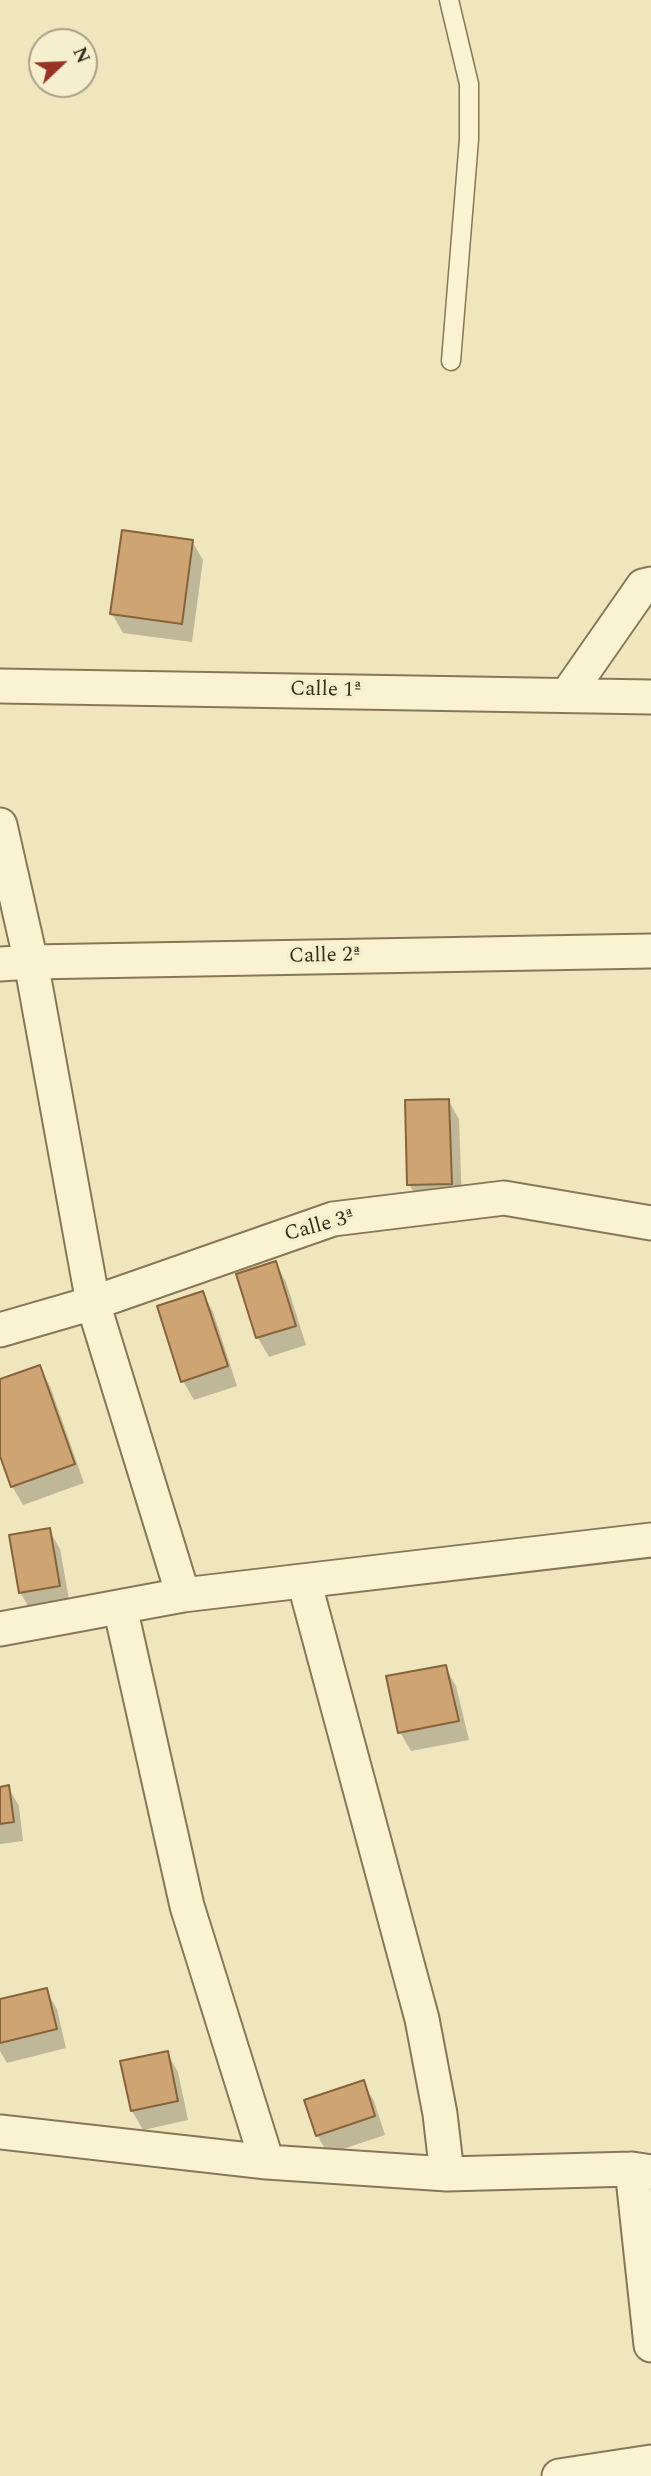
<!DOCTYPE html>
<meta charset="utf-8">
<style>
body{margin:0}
#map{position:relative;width:651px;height:2476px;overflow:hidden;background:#efe6be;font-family:Spectral,serif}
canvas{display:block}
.north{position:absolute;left:28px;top:28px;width:70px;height:70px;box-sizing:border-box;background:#f6efce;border:2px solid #a9a187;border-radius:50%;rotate:67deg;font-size:19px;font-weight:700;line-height:28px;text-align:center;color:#362c1c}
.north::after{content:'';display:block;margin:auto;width:24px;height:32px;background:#983325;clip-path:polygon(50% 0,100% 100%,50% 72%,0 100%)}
</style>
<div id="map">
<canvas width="651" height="2476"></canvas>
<div class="north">N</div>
</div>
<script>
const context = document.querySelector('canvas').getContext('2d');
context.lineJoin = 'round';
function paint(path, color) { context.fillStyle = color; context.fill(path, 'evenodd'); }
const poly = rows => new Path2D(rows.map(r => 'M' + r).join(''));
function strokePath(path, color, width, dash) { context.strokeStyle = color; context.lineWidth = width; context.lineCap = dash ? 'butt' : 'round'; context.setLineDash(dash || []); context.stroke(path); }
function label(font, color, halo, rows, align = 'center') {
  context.font = font + ' Spectral,serif'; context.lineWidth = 7; context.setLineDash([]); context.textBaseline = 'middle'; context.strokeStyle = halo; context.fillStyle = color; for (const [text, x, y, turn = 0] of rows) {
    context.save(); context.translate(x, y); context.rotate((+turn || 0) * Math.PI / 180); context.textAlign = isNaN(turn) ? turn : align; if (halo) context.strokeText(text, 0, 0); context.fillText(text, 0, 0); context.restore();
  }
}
const shadow = poly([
 [192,541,203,560,192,642,123,633,112,614],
 [448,1100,459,1119,462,1203,420,1203,409,1184],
 [275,1263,286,1282,306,1345,269,1357,258,1338,238,1275],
 [202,1293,213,1312,237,1386,194,1400,183,1381],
 [39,1367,50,1386,84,1483,23,1505,12,1486,0,1451,0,1381],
 [49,1530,60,1549,70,1605,31,1611,20,1592],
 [445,1667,456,1686,469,1740,411,1751,400,1732],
 [8,1787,19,1806,23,1841,0,1844,0,1788],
 [46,1990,57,2009,66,2048,7,2063,0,2051,0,2001],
 [167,2053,178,2072,188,2120,143,2130,132,2111],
 [363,2082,374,2101,385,2135,328,2154,317,2135]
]);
const building = poly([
 [122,530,193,540,182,624,110,614,122,530],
 [449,1099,452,1184,407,1185,405,1100,449,1099],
 [276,1261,296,1326,256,1338,236,1274,276,1261],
 [203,1291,228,1366,181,1382,157,1306,203,1291],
 [40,1365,75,1464,11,1487,0,1456,0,1379,40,1365],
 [50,1528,60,1586,19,1593,9,1535,50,1528],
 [446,1665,459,1721,398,1733,386,1676,446,1665],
 [9,1785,14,1822,0,1824,0,1787,9,1785],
 [47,1988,57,2029,0,2043,0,1999,47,1988],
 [168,2051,178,2101,131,2111,120,2061,168,2051],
 [364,2080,375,2116,316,2136,304,2100,364,2080]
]);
const lane = poly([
 [449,0,469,84,469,139,451,361]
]);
const street = poly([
 [0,686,651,697],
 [567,695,643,586,651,584],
 [0,825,31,962,93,1303,183,1595],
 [0,964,31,962,651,951],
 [0,1330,93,1303,333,1219,504,1198,651,1223],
 [120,1607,187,1906,267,2162],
 [0,1629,183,1595,651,1540],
 [0,2132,267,2162,447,2174,440,2114,422,2019,304,1581],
 [632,2169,651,2345],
 [447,2174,632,2169,651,2172],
 [559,2476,651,2462]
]);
const streetNames = [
 ["Calle 1ª",326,691,1],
 ["Calle 2ª",325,957,-1],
 ["Calle 3ª",320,1227,-15]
];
paint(shadow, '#0003');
paint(building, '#cea473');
strokePath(building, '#87633c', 2);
strokePath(lane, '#877756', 21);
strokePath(street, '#877756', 37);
strokePath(lane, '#f9f3d1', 18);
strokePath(street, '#f9f3d1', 33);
label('21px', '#362c1c', '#f6efce', streetNames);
</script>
